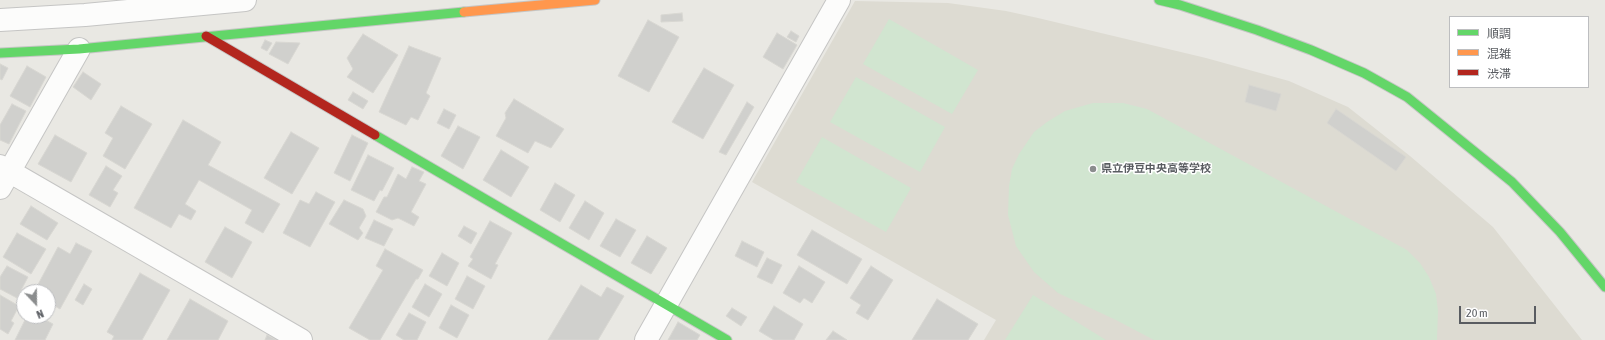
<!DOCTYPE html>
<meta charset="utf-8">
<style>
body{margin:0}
#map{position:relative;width:1605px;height:340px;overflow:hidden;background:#e9e8e3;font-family:"Asap Condensed","Noto Sans JP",sans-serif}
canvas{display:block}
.legend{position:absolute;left:1449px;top:16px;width:140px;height:72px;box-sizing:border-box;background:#fff;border:1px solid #bdbec0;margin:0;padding:5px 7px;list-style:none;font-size:12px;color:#595c61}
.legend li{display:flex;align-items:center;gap:8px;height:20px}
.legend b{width:20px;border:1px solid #bdbec0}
.north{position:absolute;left:16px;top:284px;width:40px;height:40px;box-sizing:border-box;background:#fff;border:1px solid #bdbec0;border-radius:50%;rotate:158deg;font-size:11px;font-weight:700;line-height:16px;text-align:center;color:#595c61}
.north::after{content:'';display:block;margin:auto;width:14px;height:18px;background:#8b8d8e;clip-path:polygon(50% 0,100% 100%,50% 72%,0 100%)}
.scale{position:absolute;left:1459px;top:306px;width:77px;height:18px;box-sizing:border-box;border:2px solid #595c61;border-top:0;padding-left:5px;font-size:12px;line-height:14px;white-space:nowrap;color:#595c61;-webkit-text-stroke:3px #fff;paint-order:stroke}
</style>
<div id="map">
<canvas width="1605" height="340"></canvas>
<ul class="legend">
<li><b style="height:5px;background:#63d668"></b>順調</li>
<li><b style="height:5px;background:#ff974d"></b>混雑</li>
<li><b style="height:5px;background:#b3261e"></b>渋滞</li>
</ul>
<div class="north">N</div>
<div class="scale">20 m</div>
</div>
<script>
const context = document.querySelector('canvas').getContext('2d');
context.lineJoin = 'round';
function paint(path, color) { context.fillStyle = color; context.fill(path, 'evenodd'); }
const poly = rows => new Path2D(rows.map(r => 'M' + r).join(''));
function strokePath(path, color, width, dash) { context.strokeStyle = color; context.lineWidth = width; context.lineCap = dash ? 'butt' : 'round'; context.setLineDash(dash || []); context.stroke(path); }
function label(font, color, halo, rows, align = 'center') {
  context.font = font + ' "Asap Condensed","Noto Sans JP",sans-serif'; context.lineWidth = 3; context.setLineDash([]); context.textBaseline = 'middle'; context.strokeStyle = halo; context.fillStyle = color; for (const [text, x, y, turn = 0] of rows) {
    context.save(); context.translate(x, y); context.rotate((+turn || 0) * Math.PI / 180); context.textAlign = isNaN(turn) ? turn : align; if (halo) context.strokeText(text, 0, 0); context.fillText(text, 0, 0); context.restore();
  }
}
const education = poly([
 [855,1,948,3,1006,11,1038,18,1206,58,1289,81,1348,107,1410,156,1493,227,1582,340,984,340,996,320,752,182]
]);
const green = poly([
 [889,19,978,70,952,114,863,64],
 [856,77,945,127,920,172,830,122],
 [1093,103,1123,103,1147,109,1407,250,1420,263,1429,277,1436,294,1438,311,1437,340,1154,340,1116,320,1058,293,1034,272,1016,246,1008,215,1009,186,1012,169,1019,154,1034,132,1047,122,1065,111],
 [822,137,911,188,886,232,796,182],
 [1033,295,1106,340,1005,340]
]);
const building = poly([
 [682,13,683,21,661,22,661,15,682,13],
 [648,20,679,37,649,92,618,76,648,20],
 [791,31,799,36,796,42,787,37,791,31],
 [777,33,797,45,783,69,763,57,777,33],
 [363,34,398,55,373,93,347,77,353,69,347,58,363,34],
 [265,40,272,43,267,51,261,48,265,40],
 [276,42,300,43,288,64,269,54,276,42],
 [409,46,441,58,426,93,430,96,418,120,411,117,406,125,379,112,409,46],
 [0,64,8,68,2,80,0,79,0,64],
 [27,66,46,77,30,107,10,96,27,66],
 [704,68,734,85,703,139,672,122,704,68],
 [83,72,101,84,91,100,73,87,83,72],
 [1249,85,1281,94,1276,111,1245,102,1249,85],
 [353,92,368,101,363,109,348,100,353,92],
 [514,99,564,129,551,148,535,141,528,153,496,136,506,118,505,113,514,99],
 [747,102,754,107,726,155,719,152,747,102],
 [12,104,26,111,9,144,0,140,0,125,12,104],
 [121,106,152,124,125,169,103,156,113,138,105,133,121,106],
 [444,109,456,115,449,129,437,123,444,109],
 [1336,109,1406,157,1396,171,1327,123,1336,109],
 [183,120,221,142,208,165,280,204,263,233,245,223,252,210,199,180,185,204,196,211,191,220,179,214,171,228,134,208,183,120],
 [458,126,480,137,463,169,441,156,458,126],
 [291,132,319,148,292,194,264,178,291,132],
 [55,135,87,153,71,182,38,164,55,135],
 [352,135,368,143,350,181,334,173,352,135],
 [501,150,529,167,511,197,483,180,501,150],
 [368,155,394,168,382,191,380,190,374,201,351,190,368,155],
 [106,166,122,176,113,190,118,193,110,207,89,195,106,166],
 [412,167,424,172,419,181,426,184,411,212,419,217,414,226,398,218,392,220,376,212,384,197,387,197,398,174,406,179,412,167],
 [555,183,575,195,560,222,540,210,555,183],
 [316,192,335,202,310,247,283,233,300,200,309,204,316,192],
 [344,200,363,209,366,216,359,228,363,233,358,240,329,224,344,200],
 [585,201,604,213,589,240,569,228,585,201],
 [31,206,58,223,47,240,20,224,31,206],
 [616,219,636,230,620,257,600,246,616,219],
 [374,220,393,229,384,246,365,238,374,220],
 [490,221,512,233,495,264,498,265,491,279,468,266,473,259,470,257,490,221],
 [464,226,477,233,471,244,458,236,464,226],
 [225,227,252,242,232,278,205,262,225,227],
 [812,230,862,259,847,284,797,255,812,230],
 [17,233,46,249,31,274,3,257,17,233],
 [647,236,667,248,651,274,631,263,647,236],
 [742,241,764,252,757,267,735,256,742,241],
 [76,243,92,251,60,309,53,305,52,306,48,304,48,292,34,292,58,247,70,254,76,243],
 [385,249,423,270,418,279,416,279,380,340,370,340,349,328,383,270,376,266,385,249],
 [442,253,459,263,447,286,429,276,442,253],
 [767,258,782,265,772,284,757,277,767,258],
 [7,266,28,277,17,298,0,289,0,277,7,266],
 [799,266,825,282,812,303,804,298,800,303,783,293,799,266],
 [871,266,893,280,868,320,856,313,861,305,850,298,871,266],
 [140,273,170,290,142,340,112,340,114,336,107,332,140,273],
 [467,276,485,286,473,309,455,299,467,276],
 [84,284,92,289,83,305,75,300,84,284],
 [425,284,442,294,429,317,412,307,425,284],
 [581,285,601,297,607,287,624,296,598,340,548,340,581,285],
 [0,295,19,306,11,321,14,323,8,334,0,329,0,295],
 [190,299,228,321,218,340,167,340,190,299],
 [937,299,978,324,968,340,912,340,937,299],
 [451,305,469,315,457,338,439,328,451,305],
 [774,306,803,324,794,340,774,340,759,331,774,306],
 [732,308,747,317,741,326,726,316,732,308],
 [409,313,426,322,417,340,404,340,396,335,409,313],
 [27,316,38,316,53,324,45,340,15,340,27,316],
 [678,322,700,335,697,340,668,340,678,322],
 [833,331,847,340,826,340,833,331],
 [267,335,277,340,265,340,267,335]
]);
const street = poly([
 [0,20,85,15,245,0],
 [0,166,301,340],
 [0,188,79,49],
 [646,340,839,0]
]);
const fast = poly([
 [1159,0,1180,5,1257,30,1311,50,1364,73,1407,97,1512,182,1560,232,1605,287],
 [0,53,79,49,464,12],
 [375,135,727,340]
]);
const slow = poly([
 [464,12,595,0]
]);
const jam = poly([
 [206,36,375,135]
]);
const markers = [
 [1093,169,4,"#8b8d8e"]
];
const poiNames = [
 ["県立伊豆中央高等学校",1101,169]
];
paint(education, '#dddbd2');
paint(green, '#d1e5d0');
paint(building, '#d0d0cd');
strokePath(building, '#d8d7d2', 1);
strokePath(street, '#c5c5c4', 24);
strokePath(fast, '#c6c6c5', 11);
strokePath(slow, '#c6c6c5', 11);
strokePath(jam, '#c6c6c5', 11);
strokePath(street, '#fcfcfb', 22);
strokePath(fast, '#63d668', 9);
strokePath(slow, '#ff974d', 9);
strokePath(jam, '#b3261e', 9);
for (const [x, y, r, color] of markers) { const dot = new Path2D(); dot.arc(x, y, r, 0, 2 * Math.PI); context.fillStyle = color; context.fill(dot); strokePath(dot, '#fff', 1.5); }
label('bold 11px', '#595c61', '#fff', poiNames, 'left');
</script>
